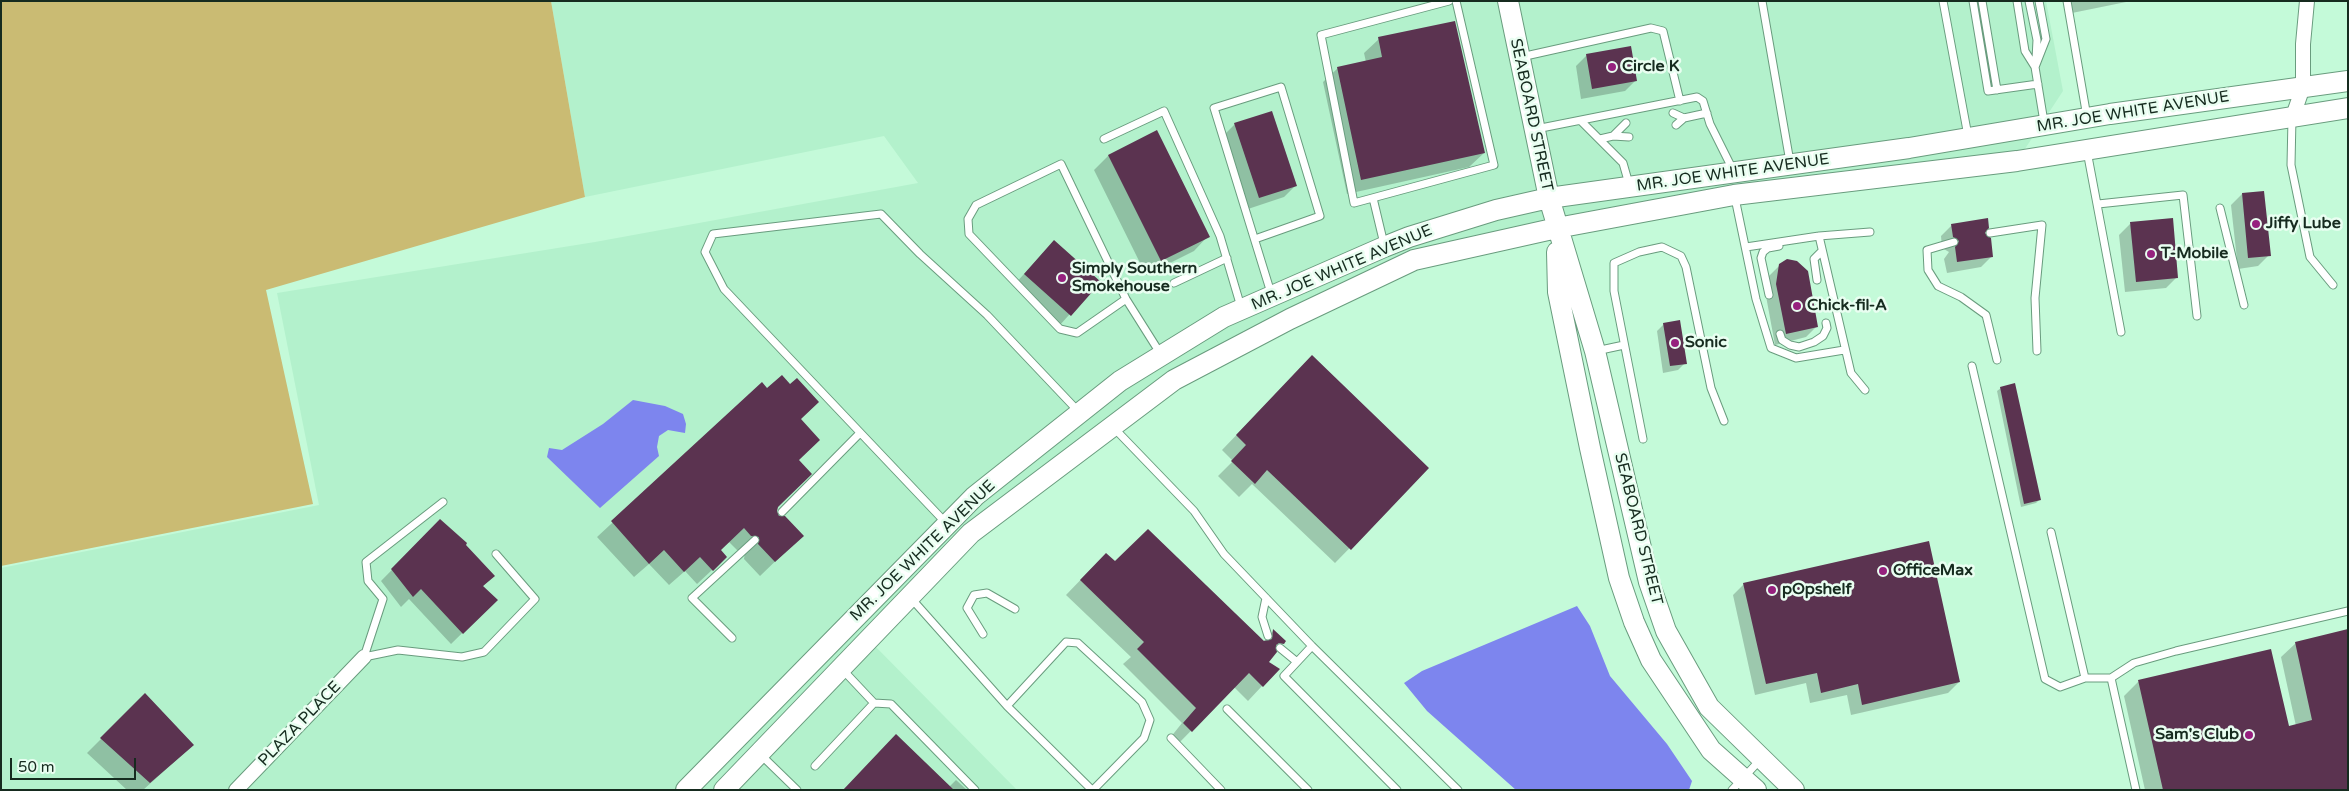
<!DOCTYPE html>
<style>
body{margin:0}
#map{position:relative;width:2349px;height:791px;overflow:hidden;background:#c4fad9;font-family:"Varela Round",sans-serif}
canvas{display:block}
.frame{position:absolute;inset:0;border:2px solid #162b1f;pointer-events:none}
.scale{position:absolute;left:10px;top:758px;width:126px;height:22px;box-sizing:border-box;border:2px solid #162b1f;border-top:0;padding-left:6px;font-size:15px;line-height:18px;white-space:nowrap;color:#162b1f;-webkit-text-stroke:4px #e9fef1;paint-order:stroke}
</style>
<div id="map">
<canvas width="2349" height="791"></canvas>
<div class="frame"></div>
<div class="scale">50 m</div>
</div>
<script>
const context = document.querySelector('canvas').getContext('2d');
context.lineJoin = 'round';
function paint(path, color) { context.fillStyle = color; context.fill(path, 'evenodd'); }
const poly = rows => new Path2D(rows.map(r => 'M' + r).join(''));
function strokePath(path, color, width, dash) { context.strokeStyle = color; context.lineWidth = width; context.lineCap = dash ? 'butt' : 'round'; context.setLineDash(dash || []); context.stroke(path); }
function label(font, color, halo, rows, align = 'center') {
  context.font = font + ' "Varela Round",sans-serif'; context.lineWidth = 5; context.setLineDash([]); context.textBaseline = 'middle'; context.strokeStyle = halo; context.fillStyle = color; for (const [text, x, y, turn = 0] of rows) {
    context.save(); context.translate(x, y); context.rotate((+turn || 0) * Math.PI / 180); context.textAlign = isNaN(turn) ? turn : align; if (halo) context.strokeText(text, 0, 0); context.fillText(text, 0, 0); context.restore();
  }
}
const built = poly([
 [551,1,2046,1,2063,91,2017,161,1868,180,1414,260,1174,380,971,533,869,640,1017,790,1,790,1,568,319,505,277,293,595,242,918,183,884,136,585,197]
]);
const green = poly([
 [1,1,551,1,585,197,266,290,313,504,1,566]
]);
const water = poly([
 [633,400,665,406,683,414,686,424,685,433,668,430,659,436,657,447,659,456,600,508,547,457,549,448,562,450,603,424],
 [1577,606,1590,626,1610,676,1667,744,1692,781,1689,790,1516,790,1427,711,1404,683,1422,671]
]);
const shadow = poly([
 [2064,1,2131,1,2067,14],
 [1379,39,1484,153,1469,167,1347,194,1323,82,1338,68,1366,62,1364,53],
 [1587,55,1636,80,1625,91,1581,99,1576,66],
 [1235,124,1295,186,1284,197,1248,209,1224,135],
 [1156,132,1208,236,1194,251,1146,275,1094,170,1108,156],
 [2263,192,2269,255,2258,266,2238,269,2231,205,2242,194],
 [2130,224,2177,277,2166,288,2125,292,2119,235],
 [1952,225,1983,234,1992,256,1981,267,1947,273,1944,259,1949,252,1942,248,1941,236],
 [1043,253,1099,282,1059,326,1014,285],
 [1780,265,1817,326,1806,337,1775,345,1766,296,1768,277],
 [1664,324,1685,363,1678,370,1663,373,1657,331],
 [1298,371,1428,468,1335,563,1252,484,1239,497,1218,476,1233,461,1222,450],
 [762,384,799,420,797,461,776,511,787,550,760,576,744,559,745,551,737,550,729,542,719,550,726,557,697,584,685,571,669,585,649,564,634,577,597,537],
 [2001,388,2039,500,2036,503,2021,507,1997,391],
 [440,521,493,576,482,587,496,600,451,644,409,599,401,607,381,581],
 [1115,562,1263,642,1273,631,1284,642,1267,662,1262,686,1248,701,1234,687,1177,745,1170,738,1182,723,1123,664,1131,657,1066,595,1091,569],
 [1744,584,1959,682,1948,693,1851,715,1847,695,1810,703,1806,683,1755,695,1733,595],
 [2296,643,2348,790,2145,790,2124,696,2138,682,2270,651,2288,727,2296,726,2281,657],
 [145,695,193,745,143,790,127,790,87,753],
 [956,780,967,790,844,790,949,787]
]);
const building = poly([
 [1455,21,1485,153,1361,180,1337,67,1382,57,1378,37],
 [1631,46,1637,81,1592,89,1586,54],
 [1272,111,1297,186,1259,198,1234,123],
 [1157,130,1210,237,1161,261,1108,155],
 [2264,191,2271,256,2248,258,2242,193],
 [1988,218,1989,228,1985,233,1991,238,1993,257,1957,262,1955,247,1959,241,1953,237,1951,224],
 [2173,218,2178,278,2136,282,2130,222],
 [1054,240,1101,282,1071,316,1024,274],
 [1787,259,1797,261,1808,271,1818,327,1786,334,1776,284,1779,264],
 [1680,320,1687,364,1670,366,1663,323],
 [1312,355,1429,468,1351,550,1267,470,1255,484,1231,461,1246,445,1236,435],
 [782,375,790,384,797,378,819,402,801,419,820,440,799,460,812,474,778,507,777,511,779,516,785,516,804,536,775,562,758,544,759,537,751,536,744,528,721,550,727,557,713,571,700,557,684,572,664,550,649,564,611,521,762,382,767,388],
 [2015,383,2041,500,2024,504,2000,387],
 [440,519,467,543,466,545,495,576,483,586,498,600,463,634,421,589,413,597,391,569],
 [1148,529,1264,641,1272,639,1273,629,1286,641,1284,644,1279,643,1276,645,1277,652,1269,662,1280,669,1263,687,1249,673,1192,732,1183,723,1196,708,1137,649,1144,642,1080,580,1106,553,1115,561],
 [1929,541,1960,682,1862,705,1858,684,1821,693,1817,673,1766,684,1743,583],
 [2348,629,2348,790,2163,790,2138,680,2271,649,2289,726,2312,720,2295,642],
 [145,693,194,745,150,783,100,738],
 [896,734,954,790,843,790]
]);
const lane = poly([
 [1449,1,1321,35,1354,203,1494,165,1456,1],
 [1762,1,1790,162],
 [1943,1,1968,136],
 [1973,1,1988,91,2038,84],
 [1982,1,1997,90],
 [2017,1,2025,51,2035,67],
 [2029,1,2037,40,2036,59],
 [2039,1,2046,39,2035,67,2044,122],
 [2067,1,2087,117],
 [1521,57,1651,28,1663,31,1680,101],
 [1673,113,1684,118,1707,113],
 [2292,118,2291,165,2310,257,2333,285],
 [1581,121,1623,163,1629,184],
 [1676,125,1684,118],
 [1536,129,1697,97,1703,101,1710,124,1733,170],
 [1613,136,1626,123],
 [1104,139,1164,111,1220,236,1241,307],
 [1600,139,1613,136,1629,137],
 [2087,151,2121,332],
 [1373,198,1384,244],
 [1735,198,1756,299,1771,348,1796,358,1844,350],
 [2098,204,2183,195,2197,316],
 [2220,208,2244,305],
 [1990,233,2042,225,2035,298,2037,351],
 [1819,236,1851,373,1865,390],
 [1255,239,1320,216,1281,87,1214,108,1271,293],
 [1954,242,1927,250,1928,270,1938,286,1961,297,1986,315,1997,360],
 [1746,247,1819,236,1870,232],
 [1817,280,1814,259,1822,251],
 [1174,283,1227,258],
 [1769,295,1761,258,1763,252,1768,248,1779,246],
 [1126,299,1077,333,1060,329,969,234,968,219,976,205,1061,164,1126,299,1160,353],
 [1780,334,1782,340,1790,345,1799,347,1814,342,1823,336,1827,328,1826,323],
 [1596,351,1624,345],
 [1972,366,2045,679,2060,687,2085,678,2111,678,2134,663,2176,651,2348,611],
 [1114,428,1194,511,1224,554,1312,646,1458,790],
 [1643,439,1614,291,1614,263,1639,252,1662,247,1681,256,1686,267,1711,388,1724,421],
 [782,512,860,433],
 [946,523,724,289,705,252,713,234,881,214,920,254,987,315,1078,411],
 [2051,532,2085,678],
 [910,597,1007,706,1092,790],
 [1266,598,1262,617,1268,636],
 [983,634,967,608,974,595,987,593,1015,609],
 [732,638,692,598,755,540],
 [1312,646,1284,676,1397,790],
 [1280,648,1297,662],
 [364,657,398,650,462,657,484,652,535,599,496,554],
 [364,657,383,599,368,581,366,562,443,502],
 [2111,678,2136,790],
 [874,703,891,704,975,790],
 [1007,706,1066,642,1078,643,1142,702,1150,720,1144,738,1093,790],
 [1227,709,1308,790],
 [1171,738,1221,790],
 [760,754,797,790],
 [815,766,874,703,842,669],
 [1732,790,1761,759]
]);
const street = poly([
 [2293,116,2303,87,2303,44,2307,1],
 [236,790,364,657]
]);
const secondary = poly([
 [1508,1,1549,198,1595,351,1649,582,1666,631,1709,707,1794,790],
 [1557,252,1558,292,1590,448,1619,578,1634,622,1651,660,1711,750,1756,790],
 [686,790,975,496,1120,381,1224,317,1384,247,1409,237,1496,210,1549,198,1909,148,2110,114,2348,81],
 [724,790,971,533,1174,380,1290,319,1414,260,1557,228,1734,195,2017,161,2348,108]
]);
const markers = [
 [1612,67,5,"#96217e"],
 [2256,224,5,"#96217e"],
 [2151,254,5,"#96217e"],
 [1062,278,5,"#96217e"],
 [1797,306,5,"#96217e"],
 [1675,343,5,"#96217e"],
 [1883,571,5,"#96217e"],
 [1772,590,5,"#96217e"],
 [2249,735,5,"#96217e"]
];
const poiNames = [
 ["Circle K",1622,67],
 ["Jiffy Lube",2266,224],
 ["T-Mobile",2161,254],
 ["Simply Southern",1072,269],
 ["Smokehouse",1072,287],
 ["Chick-fil-A",1807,306],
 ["Sonic",1685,343],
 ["OfficeMax",1893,571],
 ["pOpshelf",1782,590],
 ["Sam's Club",2239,735,"right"]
];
const streetNames = [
 ["MR. JOE WHITE AVENUE",2133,112,-9],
 ["SEABOARD STREET",1531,115,78],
 ["MR. JOE WHITE AVENUE",1733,173,-8],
 ["MR. JOE WHITE AVENUE",1342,268,-23],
 ["SEABOARD STREET",1638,529,76],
 ["MR. JOE WHITE AVENUE",923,551,-44],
 ["PLAZA PLACE",300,724,-46]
];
paint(built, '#b3f1cc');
paint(green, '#cabb73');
paint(water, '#7d85ee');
paint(shadow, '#0003');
paint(building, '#5b3350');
strokePath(lane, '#699c7e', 9);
strokePath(street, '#699c7e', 16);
strokePath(secondary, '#699c7e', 22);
strokePath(lane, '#fff', 7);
strokePath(street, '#fff', 14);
strokePath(secondary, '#fff', 20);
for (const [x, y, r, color] of markers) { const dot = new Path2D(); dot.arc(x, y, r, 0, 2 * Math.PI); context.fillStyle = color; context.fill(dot); strokePath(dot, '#e9fef1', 2); }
label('bold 16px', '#162b1f', '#e9fef1', poiNames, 'left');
label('16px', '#162b1f', '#e9fef1', streetNames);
</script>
